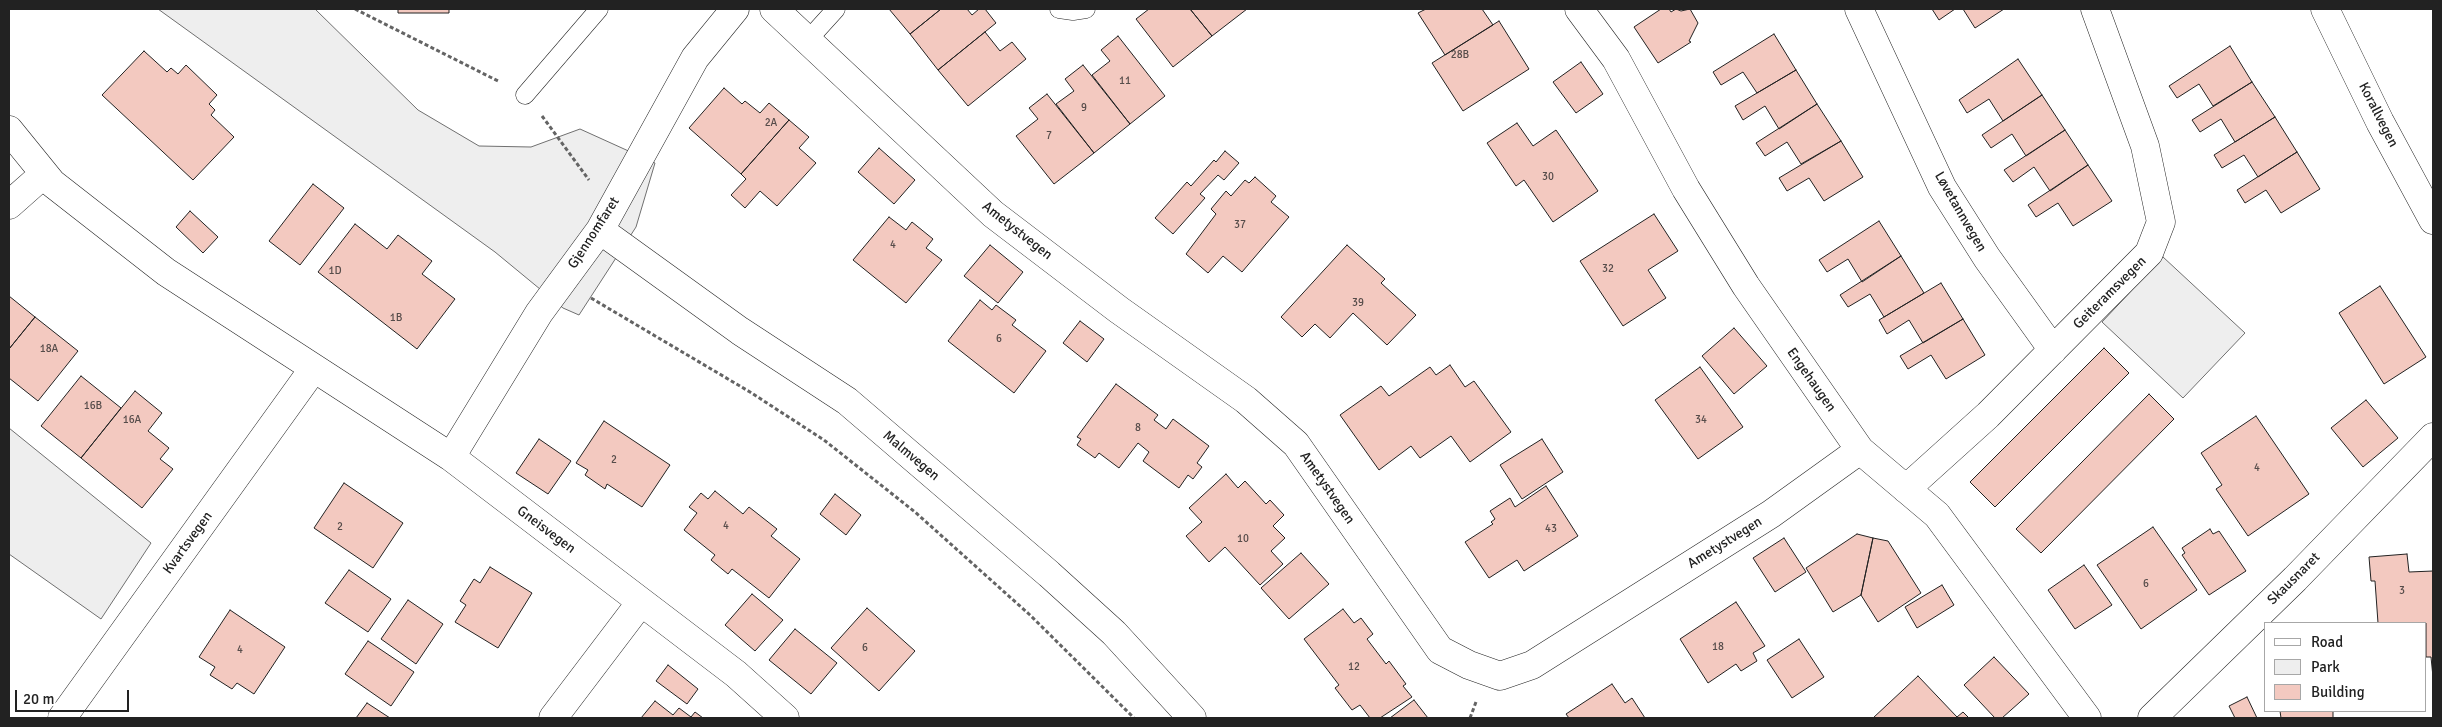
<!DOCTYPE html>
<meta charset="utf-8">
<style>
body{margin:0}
#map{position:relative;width:2442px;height:727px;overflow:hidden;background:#fff;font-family:Signika,sans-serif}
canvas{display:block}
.frame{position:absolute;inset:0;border:10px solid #222;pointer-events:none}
.legend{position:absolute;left:2264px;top:622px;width:162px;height:90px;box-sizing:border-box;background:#fff;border:1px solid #a7a7a7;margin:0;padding:6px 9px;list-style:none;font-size:15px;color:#222}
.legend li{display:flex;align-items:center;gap:10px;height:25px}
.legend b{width:25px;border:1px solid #a7a7a7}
.scale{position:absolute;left:15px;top:690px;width:114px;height:22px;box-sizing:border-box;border:2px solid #222;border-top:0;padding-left:6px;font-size:15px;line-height:18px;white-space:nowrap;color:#222;-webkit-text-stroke:4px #fff;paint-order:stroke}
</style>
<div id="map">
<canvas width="2442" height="727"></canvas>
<div class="frame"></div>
<ul class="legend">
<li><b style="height:6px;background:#fff"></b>Road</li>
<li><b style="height:14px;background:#eee"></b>Park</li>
<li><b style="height:14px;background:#f3c9c0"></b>Building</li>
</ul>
<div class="scale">20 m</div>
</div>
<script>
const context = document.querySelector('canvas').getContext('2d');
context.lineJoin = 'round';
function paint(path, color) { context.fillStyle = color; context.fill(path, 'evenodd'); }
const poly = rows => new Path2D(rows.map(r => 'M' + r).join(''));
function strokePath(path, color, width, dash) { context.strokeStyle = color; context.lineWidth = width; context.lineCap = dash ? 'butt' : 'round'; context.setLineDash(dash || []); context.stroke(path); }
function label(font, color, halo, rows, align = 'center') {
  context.font = font + ' Signika,sans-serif'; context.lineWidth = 4; context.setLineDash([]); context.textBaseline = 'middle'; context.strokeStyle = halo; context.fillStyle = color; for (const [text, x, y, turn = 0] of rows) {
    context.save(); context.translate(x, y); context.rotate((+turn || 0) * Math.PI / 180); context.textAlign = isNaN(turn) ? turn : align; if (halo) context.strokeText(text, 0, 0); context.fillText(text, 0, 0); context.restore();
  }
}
const green = poly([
 [158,9,315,9,418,110,479,146,531,147,580,129,655,163,636,227,579,315,563,308,495,252,158,9],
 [2163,257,2245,333,2183,398,2102,322,2163,257],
 [9,428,151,543,101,619,9,554,9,428]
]);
const building = poly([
 [398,9,449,9,449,13,398,13,398,9],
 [889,9,941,9,910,34,889,9],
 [941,9,967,9,972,15,979,9,985,9,996,23,938,70,910,34,941,9],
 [1149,9,1190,9,1212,36,1173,67,1136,19,1149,9],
 [1190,9,1247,9,1212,36,1190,9],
 [1426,9,1482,9,1493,25,1445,55,1418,13,1426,9],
 [1661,9,1669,9,1671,12,1676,9,1681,11,1690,9,1698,23,1689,41,1691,42,1658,63,1634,27,1661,9],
 [1932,9,1955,9,1939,20,1932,9],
 [1963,9,2004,9,1975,28,1963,9],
 [1499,21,1529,69,1463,111,1432,63,1499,21],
 [985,32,1000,51,1012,42,1026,59,968,106,938,70,985,32],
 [1774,34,1796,70,1757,93,1743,72,1721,85,1713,72,1774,34],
 [1118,36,1165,96,1130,124,1092,75,1110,61,1101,50,1118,36],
 [2230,46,2252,82,2213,106,2199,84,2177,98,2169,86,2230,46],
 [144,51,167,72,171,68,178,74,186,65,217,95,209,104,215,110,211,115,234,137,193,180,102,95,144,51],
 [2018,59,2042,95,2003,121,1989,99,1967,113,1959,100,2018,59],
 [1581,62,1603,94,1576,113,1553,82,1581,62],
 [1083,65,1130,124,1094,153,1056,104,1074,91,1065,79,1083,65],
 [1796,70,1817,104,1779,129,1765,106,1743,120,1735,106,1796,70],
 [2252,82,2275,117,2235,142,2221,119,2200,132,2192,120,2252,82],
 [724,88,742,104,745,101,760,113,769,103,789,120,741,174,689,128,724,88],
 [1047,94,1094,153,1054,184,1016,136,1038,119,1029,108,1047,94],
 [2042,95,2065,130,2026,156,2012,134,1991,148,1982,135,2042,95],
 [1817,104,1841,141,1801,164,1787,142,1765,156,1756,143,1817,104],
 [2275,117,2297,152,2258,177,2244,155,2222,168,2214,155,2275,117],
 [789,120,809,137,799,148,816,163,777,206,760,191,745,208,731,195,746,179,741,174,789,120],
 [1517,123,1533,146,1556,130,1598,191,1553,222,1524,180,1516,186,1487,143,1517,123],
 [2065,130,2088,165,2050,191,2034,167,2013,182,2004,170,2065,130],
 [1841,141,1863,177,1824,201,1809,178,1787,191,1779,178,1841,141],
 [879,148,915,180,894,204,858,172,879,148],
 [1225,151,1239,163,1224,180,1218,175,1200,194,1205,198,1173,234,1155,218,1187,182,1191,186,1214,160,1216,162,1225,151],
 [2297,152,2320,189,2281,213,2266,190,2245,203,2237,190,2297,152],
 [2088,165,2112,201,2073,226,2058,203,2036,217,2028,205,2088,165],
 [1255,177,1276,196,1271,202,1289,217,1242,272,1223,256,1208,273,1186,254,1216,214,1211,209,1226,191,1231,196,1245,180,1249,183,1255,177],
 [313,184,344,208,300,265,269,241,313,184],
 [190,211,218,237,203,253,176,227,190,211],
 [1654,214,1678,251,1648,270,1666,298,1623,326,1580,261,1654,214],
 [889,217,906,230,912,222,933,239,926,248,942,260,906,303,853,260,889,217],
 [1879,221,1901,256,1862,282,1848,259,1827,272,1819,260,1879,221],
 [355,224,387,249,398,235,432,261,422,274,455,299,417,349,318,272,355,224],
 [990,245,1023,272,998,303,964,276,990,245],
 [1347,245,1385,279,1381,283,1416,315,1387,345,1353,313,1330,338,1315,324,1302,337,1281,317,1347,245],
 [1901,256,1924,293,1884,317,1870,294,1848,307,1840,295,1901,256],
 [1941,283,1963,319,1923,343,1909,320,1887,334,1879,320,1941,283],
 [2380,286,2426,357,2384,384,2339,313,2380,286],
 [9,296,35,317,9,349,9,296],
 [980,300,992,310,996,305,1016,320,1012,325,1046,351,1014,393,948,341,980,300],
 [35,317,78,351,38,401,9,378,9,349,35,317],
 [1963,319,1985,355,1946,379,1931,355,1908,369,1900,356,1963,319],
 [1080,321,1104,339,1087,362,1063,343,1080,321],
 [1734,328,1767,366,1734,394,1702,356,1734,328],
 [2104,348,2129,373,1995,507,1970,482,2104,348],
 [1450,365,1465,387,1474,381,1511,432,1470,462,1451,436,1420,458,1411,446,1379,470,1340,415,1381,386,1389,396,1430,367,1436,375,1450,365],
 [1700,367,1743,427,1698,459,1655,400,1700,367],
 [81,376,121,408,81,458,41,426,81,376],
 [1116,384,1158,415,1154,420,1166,429,1173,419,1209,446,1197,463,1202,467,1193,479,1188,475,1179,488,1143,461,1149,452,1138,443,1119,468,1099,453,1095,458,1077,445,1081,439,1077,437,1116,384],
 [135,391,162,413,148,431,169,448,160,459,173,469,142,508,81,458,135,391],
 [2149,394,2174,419,2041,553,2016,529,2149,394],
 [2366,400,2398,438,2363,467,2331,428,2366,400],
 [2256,416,2309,494,2248,536,2216,489,2222,485,2201,453,2256,416],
 [604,421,670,465,642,507,607,484,605,489,585,475,588,470,576,463,604,421],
 [539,439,571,461,548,494,516,473,539,439],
 [1542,439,1563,472,1522,499,1500,465,1542,439],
 [1226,474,1238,488,1245,481,1266,504,1270,500,1284,515,1273,526,1285,538,1271,551,1283,564,1260,585,1225,547,1209,562,1186,536,1202,522,1189,508,1226,474],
 [344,483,403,523,373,568,314,528,344,483],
 [1546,486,1578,536,1524,571,1517,560,1489,578,1465,542,1493,524,1491,522,1495,519,1490,511,1510,498,1515,507,1546,486],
 [715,491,743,514,749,507,777,529,771,536,800,559,769,598,732,569,728,574,711,560,715,555,684,530,697,513,689,507,701,493,708,499,715,491],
 [835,494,861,515,846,535,820,514,835,494],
 [2153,527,2197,590,2141,629,2097,565,2153,527],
 [2210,529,2213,534,2219,531,2246,571,2209,595,2182,555,2185,553,2182,548,2210,529],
 [1857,534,1873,538,1861,595,1833,612,1806,568,1857,534],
 [1784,538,1806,572,1775,592,1753,558,1784,538],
 [1873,538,1888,541,1921,593,1878,622,1861,595,1873,538],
 [1301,553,1329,584,1289,619,1261,588,1301,553],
 [2407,554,2409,572,2433,571,2433,677,2431,657,2426,657,2426,623,2378,623,2375,581,2371,581,2369,557,2407,554],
 [2084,565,2112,605,2075,629,2048,590,2084,565],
 [490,567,532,593,498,648,455,622,466,605,460,601,474,579,480,583,490,567],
 [349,570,391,599,368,632,325,603,349,570],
 [1942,585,1954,605,1917,628,1905,607,1942,585],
 [752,594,783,620,755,651,725,625,752,594],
 [408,600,443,624,416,664,381,639,408,600],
 [1736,602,1765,646,1753,653,1757,661,1741,671,1736,664,1708,683,1680,639,1736,602],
 [867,608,915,651,879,691,831,648,867,608],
 [1343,609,1354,623,1361,618,1373,634,1367,639,1386,664,1389,661,1406,684,1403,686,1412,697,1380,718,1370,718,1360,705,1352,710,1335,688,1339,685,1304,639,1343,609],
 [230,610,285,647,254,694,237,683,232,689,210,675,215,667,199,657,230,610],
 [795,629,837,663,811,694,769,660,795,629],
 [1799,639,1824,677,1792,698,1767,660,1799,639],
 [368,641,414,672,391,706,345,674,368,641],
 [1994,657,2029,694,2002,718,1995,718,1964,685,1994,657],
 [668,665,698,689,687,704,656,681,668,665],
 [1918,676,1957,717,1963,712,1969,718,1873,718,1918,676],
 [1612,684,1625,703,1632,698,1645,718,1569,718,1566,714,1612,684],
 [2247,697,2257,718,2235,718,2229,706,2247,697],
 [1414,700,1428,718,1390,718,1414,700],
 [655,701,673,715,679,708,691,717,695,712,703,718,641,718,655,701],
 [367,703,390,718,356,718,367,703],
 [2280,711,2333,711,2333,718,2281,718,2280,711]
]);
const path = poly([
 [355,9,500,82],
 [542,116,589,180],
 [591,298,750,392,824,440,915,512,1030,615,1134,718],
 [1470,718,1476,702]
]);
const lane = poly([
 [1059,9,1073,11,1086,9],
 [807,41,836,9],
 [525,95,599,9]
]);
const street = poly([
 [774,9,993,214,1119,310,1246,400,1296,444,1440,650,1469,665,1500,676,1532,665,1771,514,1860,450],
 [1579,9,1616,59,1686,189,1746,286,1860,450,1937,515,2087,718],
 [1859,9,1942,187,1987,258,2053,350],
 [2325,9,2380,122,2433,220],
 [9,130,52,183,166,272,451,457,736,674,785,718],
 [9,205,44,174],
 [600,230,740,331,847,401,1049,574,1114,633,1192,718],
 [451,457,539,313,600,230,695,58,735,9],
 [1906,489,1988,415,2149,253,2161,222,2145,146,2095,9],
 [62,718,314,368],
 [553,718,641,602],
 [2152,718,2295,579,2433,437]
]);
const numberNames = [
 ["28B",1460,55],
 ["11",1125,81],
 ["9",1084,108],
 ["2A",771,123],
 ["7",1049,136],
 ["30",1548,177],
 ["37",1240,225],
 ["4",893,245],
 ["32",1608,269],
 ["1D",335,271],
 ["39",1358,303],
 ["1B",396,318],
 ["6",999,339],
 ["18A",49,349],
 ["16B",93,406],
 ["16A",132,420],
 ["34",1701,420],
 ["8",1138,428],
 ["2",614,460],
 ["4",2257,468],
 ["4",726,526],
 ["2",340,527],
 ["43",1551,529],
 ["10",1243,539],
 ["6",2146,584],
 ["3",2402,591],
 ["18",1718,647],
 ["6",865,648],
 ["4",240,650],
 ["12",1354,667]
];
const streetNames = [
 ["Korallvegen",2378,115,63],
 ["Løvetannvegen",1960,212,60],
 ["Ametystvegen",1017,231,38],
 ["Gjennomfaret",594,233,-57],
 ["Geiteramsvegen",2110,293,-45],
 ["Engehaugen",1811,380,55],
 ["Malmvegen",911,456,40],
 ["Ametystvegen",1327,488,55],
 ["Gneisvegen",546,530,37],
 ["Kvartsvegen",188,543,-54],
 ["Ametystvegen",1725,543,-32],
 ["Skausnaret",2294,579,-45]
];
paint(green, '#eee');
strokePath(green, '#6f6f6f', 1);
paint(building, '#f3c9c0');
strokePath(building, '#222', 1);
strokePath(lane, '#222', 19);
strokePath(street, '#222', 29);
strokePath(path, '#646464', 3, [4, 2.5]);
strokePath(lane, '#fff', 18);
strokePath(street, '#fff', 28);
label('11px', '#564c4a', null, numberNames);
label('14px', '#222', '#fff', streetNames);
</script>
